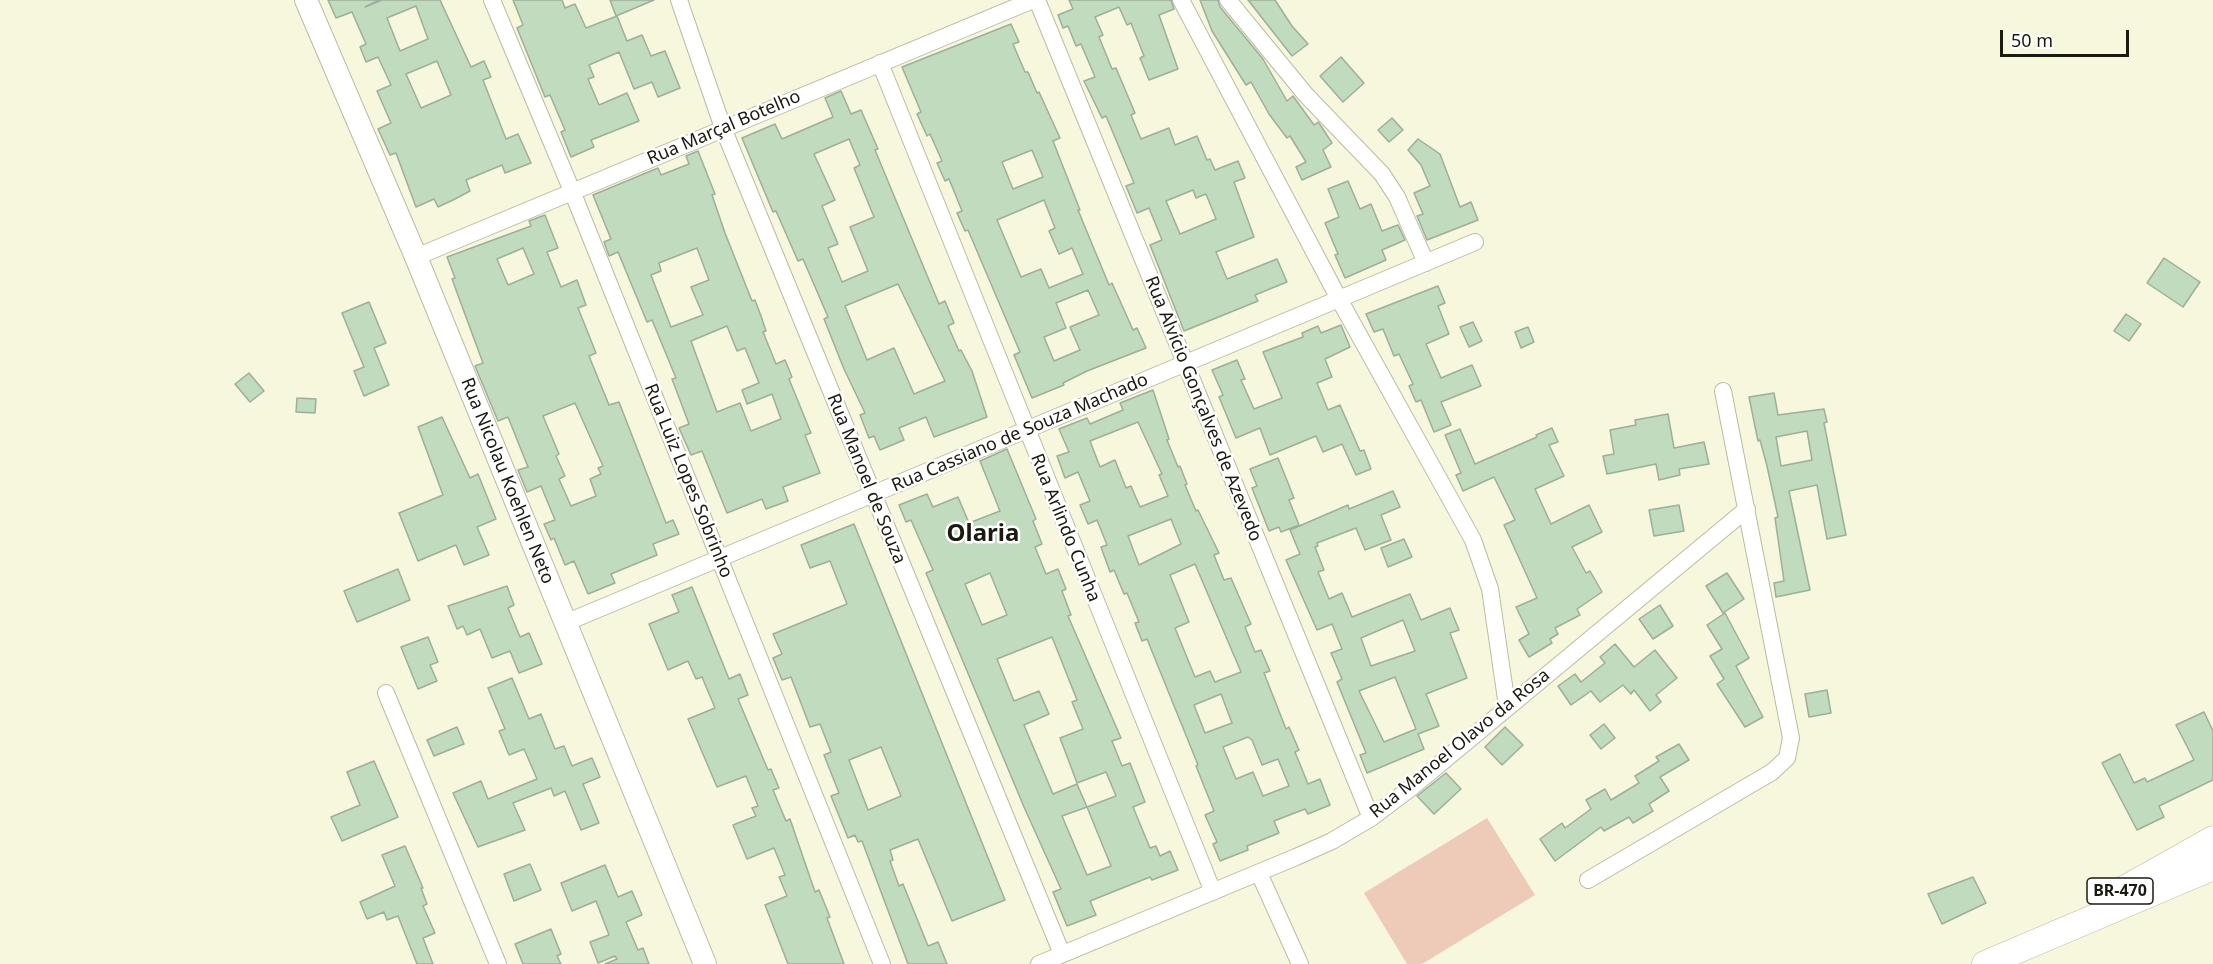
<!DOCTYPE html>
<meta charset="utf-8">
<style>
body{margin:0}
#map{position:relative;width:2213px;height:964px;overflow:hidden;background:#f6f7dc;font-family:"Noto Sans",sans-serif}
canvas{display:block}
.scale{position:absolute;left:2000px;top:30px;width:129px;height:27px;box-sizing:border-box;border:3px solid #1a1a11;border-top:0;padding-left:8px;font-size:18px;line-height:21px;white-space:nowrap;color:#1a1a11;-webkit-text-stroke:4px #fff;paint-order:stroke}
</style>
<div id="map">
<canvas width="2213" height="964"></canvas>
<div class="scale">50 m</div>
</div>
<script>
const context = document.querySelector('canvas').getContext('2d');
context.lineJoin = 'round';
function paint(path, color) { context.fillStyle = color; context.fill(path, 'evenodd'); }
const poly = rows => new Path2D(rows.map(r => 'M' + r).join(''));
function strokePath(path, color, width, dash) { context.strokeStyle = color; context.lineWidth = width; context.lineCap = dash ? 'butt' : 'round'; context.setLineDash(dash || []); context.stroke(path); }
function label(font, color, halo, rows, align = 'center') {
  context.font = font + ' "Noto Sans",sans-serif'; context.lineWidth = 5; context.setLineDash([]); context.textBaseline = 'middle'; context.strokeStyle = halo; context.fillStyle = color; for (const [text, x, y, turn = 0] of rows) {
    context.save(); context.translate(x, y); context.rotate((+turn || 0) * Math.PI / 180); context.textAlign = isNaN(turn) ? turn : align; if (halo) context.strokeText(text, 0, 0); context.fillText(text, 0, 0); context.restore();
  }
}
const green = poly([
 [1487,818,1535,895,1422,964,1407,964,1364,893]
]);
const building = poly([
 [328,0,379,0,365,7,382,0,440,0,471,67,484,61,491,77,483,80,506,139,518,134,531,163,505,173,502,165,466,180,470,191,453,200,438,207,434,199,416,207,396,153,390,155,378,129,391,123,377,91,391,85,378,57,366,62,360,47,366,44,352,12,336,18,328,0],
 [416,6,428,39,400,51,387,18,416,6],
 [437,61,451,95,421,108,406,74,437,61],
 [513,0,562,0,565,8,575,4,586,28,617,16,627,41,642,35,651,56,665,51,680,88,658,97,652,82,634,89,619,52,589,65,594,77,588,79,599,105,627,93,639,121,591,140,594,147,571,157,561,132,565,130,550,95,545,97,517,28,523,25,513,0],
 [610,0,654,0,616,16,610,0],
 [1069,0,1171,0,1174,9,1159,15,1178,69,1149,80,1140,58,1144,56,1131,23,1127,25,1119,7,1095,17,1103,35,1099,37,1112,69,1116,68,1135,113,1131,115,1141,139,1169,128,1175,145,1197,136,1207,160,1210,159,1215,170,1238,161,1245,178,1234,182,1254,237,1216,252,1227,279,1277,259,1287,282,1255,295,1258,301,1184,331,1150,245,1162,240,1149,208,1137,213,1126,186,1134,183,1106,116,1102,118,1084,81,1095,77,1081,44,1076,46,1068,26,1063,28,1058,15,1073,9,1069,0],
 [1193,190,1196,198,1206,194,1216,219,1180,234,1166,201,1193,190],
 [1200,0,1218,0,1220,7,1263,59,1287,101,1293,96,1314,125,1318,122,1321,126,1332,143,1323,150,1331,167,1302,180,1296,167,1306,162,1290,136,1287,138,1269,114,1251,82,1246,85,1212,31,1200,0],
 [1248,0,1275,0,1292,26,1308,44,1292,56,1248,0],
 [1011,24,1019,42,1013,44,1025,72,1028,72,1037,93,1039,92,1060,138,1053,141,1080,210,1078,210,1109,285,1112,283,1133,330,1137,328,1146,348,1087,371,1063,383,1064,385,1032,398,1014,355,1020,352,968,230,965,231,957,213,962,211,949,179,945,181,937,163,942,161,930,134,927,136,917,114,921,112,902,67,1011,24],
 [1032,150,1043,177,1013,189,1002,162,1032,150],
 [1044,200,1055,228,1049,231,1059,254,1072,248,1083,274,1049,288,1041,269,1021,277,997,220,1044,200],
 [1088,290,1099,315,1070,327,1080,350,1054,361,1044,337,1066,328,1056,303,1088,290],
 [1341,57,1364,83,1343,102,1320,76,1341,57],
 [841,91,851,114,861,110,878,149,875,150,939,304,945,301,954,323,948,326,959,351,961,350,972,371,987,417,934,437,926,417,899,428,904,440,880,450,874,436,869,438,860,415,865,413,844,369,824,319,828,317,803,259,798,261,776,211,773,212,742,138,775,124,782,139,833,117,825,98,841,91],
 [849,139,860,165,854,168,874,217,850,227,868,271,842,282,828,248,838,244,822,206,835,200,814,154,849,139],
 [898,284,945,381,914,394,894,348,867,360,845,306,898,284],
 [1392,118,1403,130,1389,142,1378,130,1392,118],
 [1418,139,1440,154,1460,207,1471,202,1478,220,1427,240,1417,216,1423,214,1414,193,1430,186,1421,165,1408,150,1418,139],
 [698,151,715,194,712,195,725,233,752,301,755,300,761,316,766,331,763,332,776,364,785,360,792,377,789,379,811,433,805,435,820,473,783,487,788,501,766,509,762,499,727,513,702,451,691,455,679,428,689,424,672,379,676,378,652,320,647,322,618,252,609,256,604,242,611,239,593,195,658,168,661,175,689,164,686,156,698,151],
 [697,248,709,280,691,287,703,315,671,327,651,275,661,271,659,263,697,248],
 [727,326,737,351,745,348,759,383,742,390,747,404,772,394,781,419,751,431,740,403,717,412,691,341,727,326],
 [1348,181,1360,209,1371,204,1382,231,1398,225,1405,240,1382,250,1386,260,1345,278,1335,255,1338,254,1325,223,1339,217,1328,189,1348,181],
 [545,215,558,248,547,252,561,287,577,280,586,305,578,308,596,353,589,356,609,405,619,402,666,523,673,520,679,534,653,544,657,555,611,574,615,583,588,594,574,561,565,565,554,538,551,540,544,524,555,520,541,486,527,492,518,470,528,467,508,417,498,421,475,366,483,363,452,279,455,278,447,257,531,226,529,221,545,215],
 [523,248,534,274,508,285,497,259,523,248],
 [575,403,603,466,598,468,601,474,590,479,596,496,571,506,559,479,565,476,556,456,559,454,543,416,575,403],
 [2164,258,2200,282,2183,307,2147,283,2164,258],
 [1438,286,1445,303,1438,306,1449,334,1426,344,1441,378,1472,365,1481,386,1441,402,1451,425,1434,432,1421,400,1416,402,1409,386,1413,384,1399,354,1394,356,1383,329,1374,332,1366,314,1438,286],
 [369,302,386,343,374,348,389,385,364,396,354,371,364,367,342,313,369,302],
 [2126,314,2141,324,2129,341,2114,331,2126,314],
 [1473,322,1482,341,1469,347,1460,327,1473,322],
 [1341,325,1350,347,1325,359,1332,377,1317,383,1328,410,1340,405,1360,451,1364,450,1371,469,1356,475,1342,444,1323,452,1316,436,1270,455,1260,428,1236,438,1219,397,1223,395,1212,370,1237,360,1245,379,1241,380,1254,409,1282,398,1263,352,1303,337,1302,333,1318,326,1321,333,1341,325],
 [1528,327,1534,342,1521,348,1515,332,1528,327],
 [249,373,264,391,250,402,235,384,249,373],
 [1153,390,1169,439,1167,440,1178,467,1180,466,1187,484,1185,485,1196,511,1198,510,1219,553,1214,555,1224,580,1231,578,1251,624,1245,627,1255,652,1261,650,1270,671,1264,673,1286,729,1289,727,1299,750,1295,752,1308,784,1320,779,1330,805,1308,814,1305,809,1274,821,1279,833,1247,846,1248,850,1220,861,1213,844,1217,842,1205,815,1214,811,1196,766,1198,765,1147,639,1142,641,1135,623,1139,622,1127,593,1124,594,1114,570,1110,572,1101,547,1107,545,1097,520,1088,524,1080,505,1090,501,1078,472,1065,478,1057,456,1069,452,1059,429,1087,418,1090,424,1123,410,1120,403,1153,390],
 [1138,422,1162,474,1159,475,1168,496,1140,507,1131,486,1126,488,1115,460,1100,467,1090,441,1138,422],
 [1171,519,1181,544,1139,565,1128,536,1171,519],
 [1195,564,1241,672,1215,682,1210,671,1195,677,1175,628,1189,622,1170,575,1195,564],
 [1221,694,1232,723,1205,733,1194,705,1221,694],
 [1248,737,1252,740,1262,765,1278,759,1289,786,1263,796,1253,772,1236,779,1223,747,1248,737],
 [1774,393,1778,415,1824,409,1827,422,1824,423,1846,535,1827,539,1817,485,1789,491,1810,590,1776,597,1774,583,1784,581,1775,518,1778,517,1767,466,1760,440,1758,441,1749,397,1774,393],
 [1807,431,1812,460,1781,466,1776,437,1807,431],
 [297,398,316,399,315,413,296,412,297,398],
 [1668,414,1674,448,1704,442,1709,464,1679,469,1680,475,1659,480,1656,464,1607,474,1603,456,1614,454,1610,430,1636,425,1635,420,1668,414],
 [442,417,470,478,478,474,496,519,477,527,489,555,464,565,456,545,418,561,399,513,443,495,418,427,442,417],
 [1552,428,1558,442,1549,445,1564,476,1535,489,1551,524,1589,505,1602,532,1572,547,1586,573,1590,571,1602,592,1577,609,1580,615,1555,628,1558,634,1550,639,1552,643,1529,657,1519,640,1529,634,1516,607,1537,598,1504,525,1515,520,1494,477,1463,491,1456,475,1461,473,1445,435,1460,429,1475,464,1537,437,1536,435,1552,428],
 [1007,449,1036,519,1033,521,1042,544,1035,547,1046,574,1058,569,1066,589,1062,591,1071,615,1068,616,1121,738,1112,741,1122,766,1130,763,1145,802,1133,807,1150,848,1156,846,1160,856,1170,851,1178,870,1152,880,1150,877,1090,901,1096,915,1067,926,1053,892,1061,889,1024,807,926,573,933,570,911,520,906,522,899,505,927,494,933,507,958,497,969,523,1000,511,980,461,1007,449],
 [990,573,1007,615,982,625,965,584,990,573],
 [1052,637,1077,700,1072,702,1083,729,1060,738,1068,759,1077,783,1106,772,1116,796,1087,807,1111,866,1087,875,1062,816,1087,807,1077,784,1053,794,1024,725,1049,714,1039,691,1014,701,997,659,1052,637],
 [1278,458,1294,498,1289,500,1299,525,1281,532,1279,527,1269,531,1252,488,1257,486,1250,469,1278,458],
 [1393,491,1400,507,1381,515,1391,540,1365,550,1356,528,1317,543,1318,546,1315,547,1324,570,1318,572,1329,599,1342,593,1352,617,1410,594,1421,620,1450,608,1459,630,1450,633,1467,678,1426,694,1439,726,1418,734,1424,749,1367,773,1360,755,1366,753,1337,682,1342,679,1331,653,1342,649,1332,624,1317,630,1286,560,1300,554,1290,530,1348,505,1349,509,1393,491],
 [1403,620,1415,651,1371,666,1361,638,1403,620],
 [1395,677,1416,729,1384,742,1359,691,1395,677],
 [1679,505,1684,531,1654,536,1649,510,1679,505],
 [854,524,1005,900,952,921,918,839,890,850,893,860,890,861,899,886,903,884,928,946,938,942,947,964,908,964,862,841,858,842,855,835,848,838,831,796,839,793,824,755,831,752,820,724,810,727,791,677,782,680,773,658,782,654,773,634,847,604,830,561,810,568,801,545,854,524],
 [881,747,901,796,868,810,849,760,881,747],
 [1404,539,1412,557,1388,567,1381,548,1404,539],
 [398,569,410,600,357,622,344,591,398,569],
 [1727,573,1744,599,1723,613,1706,586,1727,573],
 [507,586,514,605,508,608,520,637,529,633,542,664,519,673,510,651,492,658,480,629,467,635,463,626,457,629,448,606,507,586],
 [692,587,729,679,740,674,748,695,738,699,768,770,771,769,779,788,773,790,786,821,790,819,815,892,819,890,830,917,827,918,844,964,788,964,765,905,787,896,779,877,785,875,774,848,747,859,733,825,756,816,752,808,758,806,746,776,717,787,688,719,715,708,702,677,696,679,688,661,668,670,649,624,679,612,672,595,692,587],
 [1660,605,1673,626,1653,639,1639,619,1660,605],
 [1725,613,1749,658,1736,666,1763,717,1745,727,1717,684,1724,679,1710,656,1722,649,1707,625,1725,613],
 [428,637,438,662,430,665,437,681,418,689,401,647,428,637],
 [1615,644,1634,667,1655,650,1677,678,1656,695,1661,702,1650,711,1634,690,1631,694,1623,685,1600,702,1591,691,1571,705,1558,686,1575,674,1581,682,1605,663,1600,657,1615,644],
 [512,678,529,719,541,714,555,749,564,746,572,766,592,758,600,777,583,784,599,823,581,830,565,791,554,796,551,788,513,803,525,830,478,847,453,793,481,781,488,799,537,779,524,749,509,755,499,731,505,729,488,688,512,678],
 [1827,690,1831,713,1809,717,1805,694,1827,690],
 [2204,712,2213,731,2213,780,2159,806,2164,817,2137,830,2102,763,2120,754,2134,783,2145,778,2147,782,2194,760,2176,725,2204,712],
 [1604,724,1615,738,1601,749,1590,735,1604,724],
 [457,727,464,744,434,756,427,740,457,727],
 [1505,727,1523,745,1502,765,1485,747,1505,727],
 [1679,744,1689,760,1660,777,1669,791,1649,804,1653,811,1633,823,1629,817,1604,831,1601,827,1555,861,1540,839,1562,823,1565,828,1591,809,1586,800,1605,789,1611,800,1639,783,1635,776,1659,761,1656,757,1679,744],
 [374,761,398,817,342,841,331,817,360,805,347,772,374,761],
 [1446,773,1461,789,1434,814,1417,796,1446,773],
 [405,846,423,888,421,888,427,904,423,906,435,933,423,938,433,964,417,964,398,916,387,920,384,912,367,919,360,902,395,886,382,855,405,846],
 [530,864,541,890,514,901,504,874,530,864],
 [605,865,618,897,632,891,642,915,626,922,638,950,643,948,649,964,605,964,617,959,615,956,598,963,590,942,609,935,596,901,572,911,561,883,605,865],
 [1973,877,1986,903,1942,924,1928,894,1973,877],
 [551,929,561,954,557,956,561,964,523,964,515,944,551,929]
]);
const street = poly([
 [492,0,572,191,882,964],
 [679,0,723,128,1062,954],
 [1037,0,1371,818],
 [1181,0,1339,299,1473,540,1490,589,1507,706],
 [1228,0,1306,95,1382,174,1397,197,1426,263],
 [880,63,1213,892],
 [416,257,1033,0],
 [565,623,1475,242],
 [386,693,498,964],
 [1259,873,1300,964],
 [1588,880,1772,772,1787,758,1791,738,1723,391],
 [1039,964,1296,857,1332,841,1371,818,1412,787,1747,509]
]);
const secondary = poly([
 [306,0,416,257,705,964]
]);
const primary = poly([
 [2117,893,2213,839],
 [1985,964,2213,867]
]);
const shields = [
 [2120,891,66]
];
const shieldNames = [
 ["BR-470",2120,891]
];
const streetNames = [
 ["Rua Marçal Botelho",724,128,-23],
 ["Rua Alvício Gonçalves de Azevedo",1203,409,68],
 ["Rua Cassiano de Souza Machado",1020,433,-23],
 ["Rua Manoel de Souza",866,479,68],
 ["Rua Nicolau Koehlen Neto",507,481,68],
 ["Rua Luiz Lopes Sobrinho",688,481,68],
 ["Rua Arlindo Cunha",1065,528,68],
 ["Rua Manoel Olavo da Rosa",1460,744,-39]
];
const districtNames = [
 ["Olaria",983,534]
];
paint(green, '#eecab8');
paint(building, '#c0dbbd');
strokePath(building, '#9daf9a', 1.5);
strokePath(street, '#babca2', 18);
strokePath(secondary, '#babca2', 24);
strokePath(primary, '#babca2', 27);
strokePath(street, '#fff', 16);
strokePath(secondary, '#fff', 22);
strokePath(primary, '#fff', 26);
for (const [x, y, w] of shields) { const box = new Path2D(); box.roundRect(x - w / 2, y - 13, w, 26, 4.5); context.fillStyle = '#fff'; context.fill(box); strokePath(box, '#1a1a11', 1.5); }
label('bold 16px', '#1a1a11', null, shieldNames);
label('18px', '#1a1a11', '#fff', streetNames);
label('bold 24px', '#1a1a11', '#fff', districtNames);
</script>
